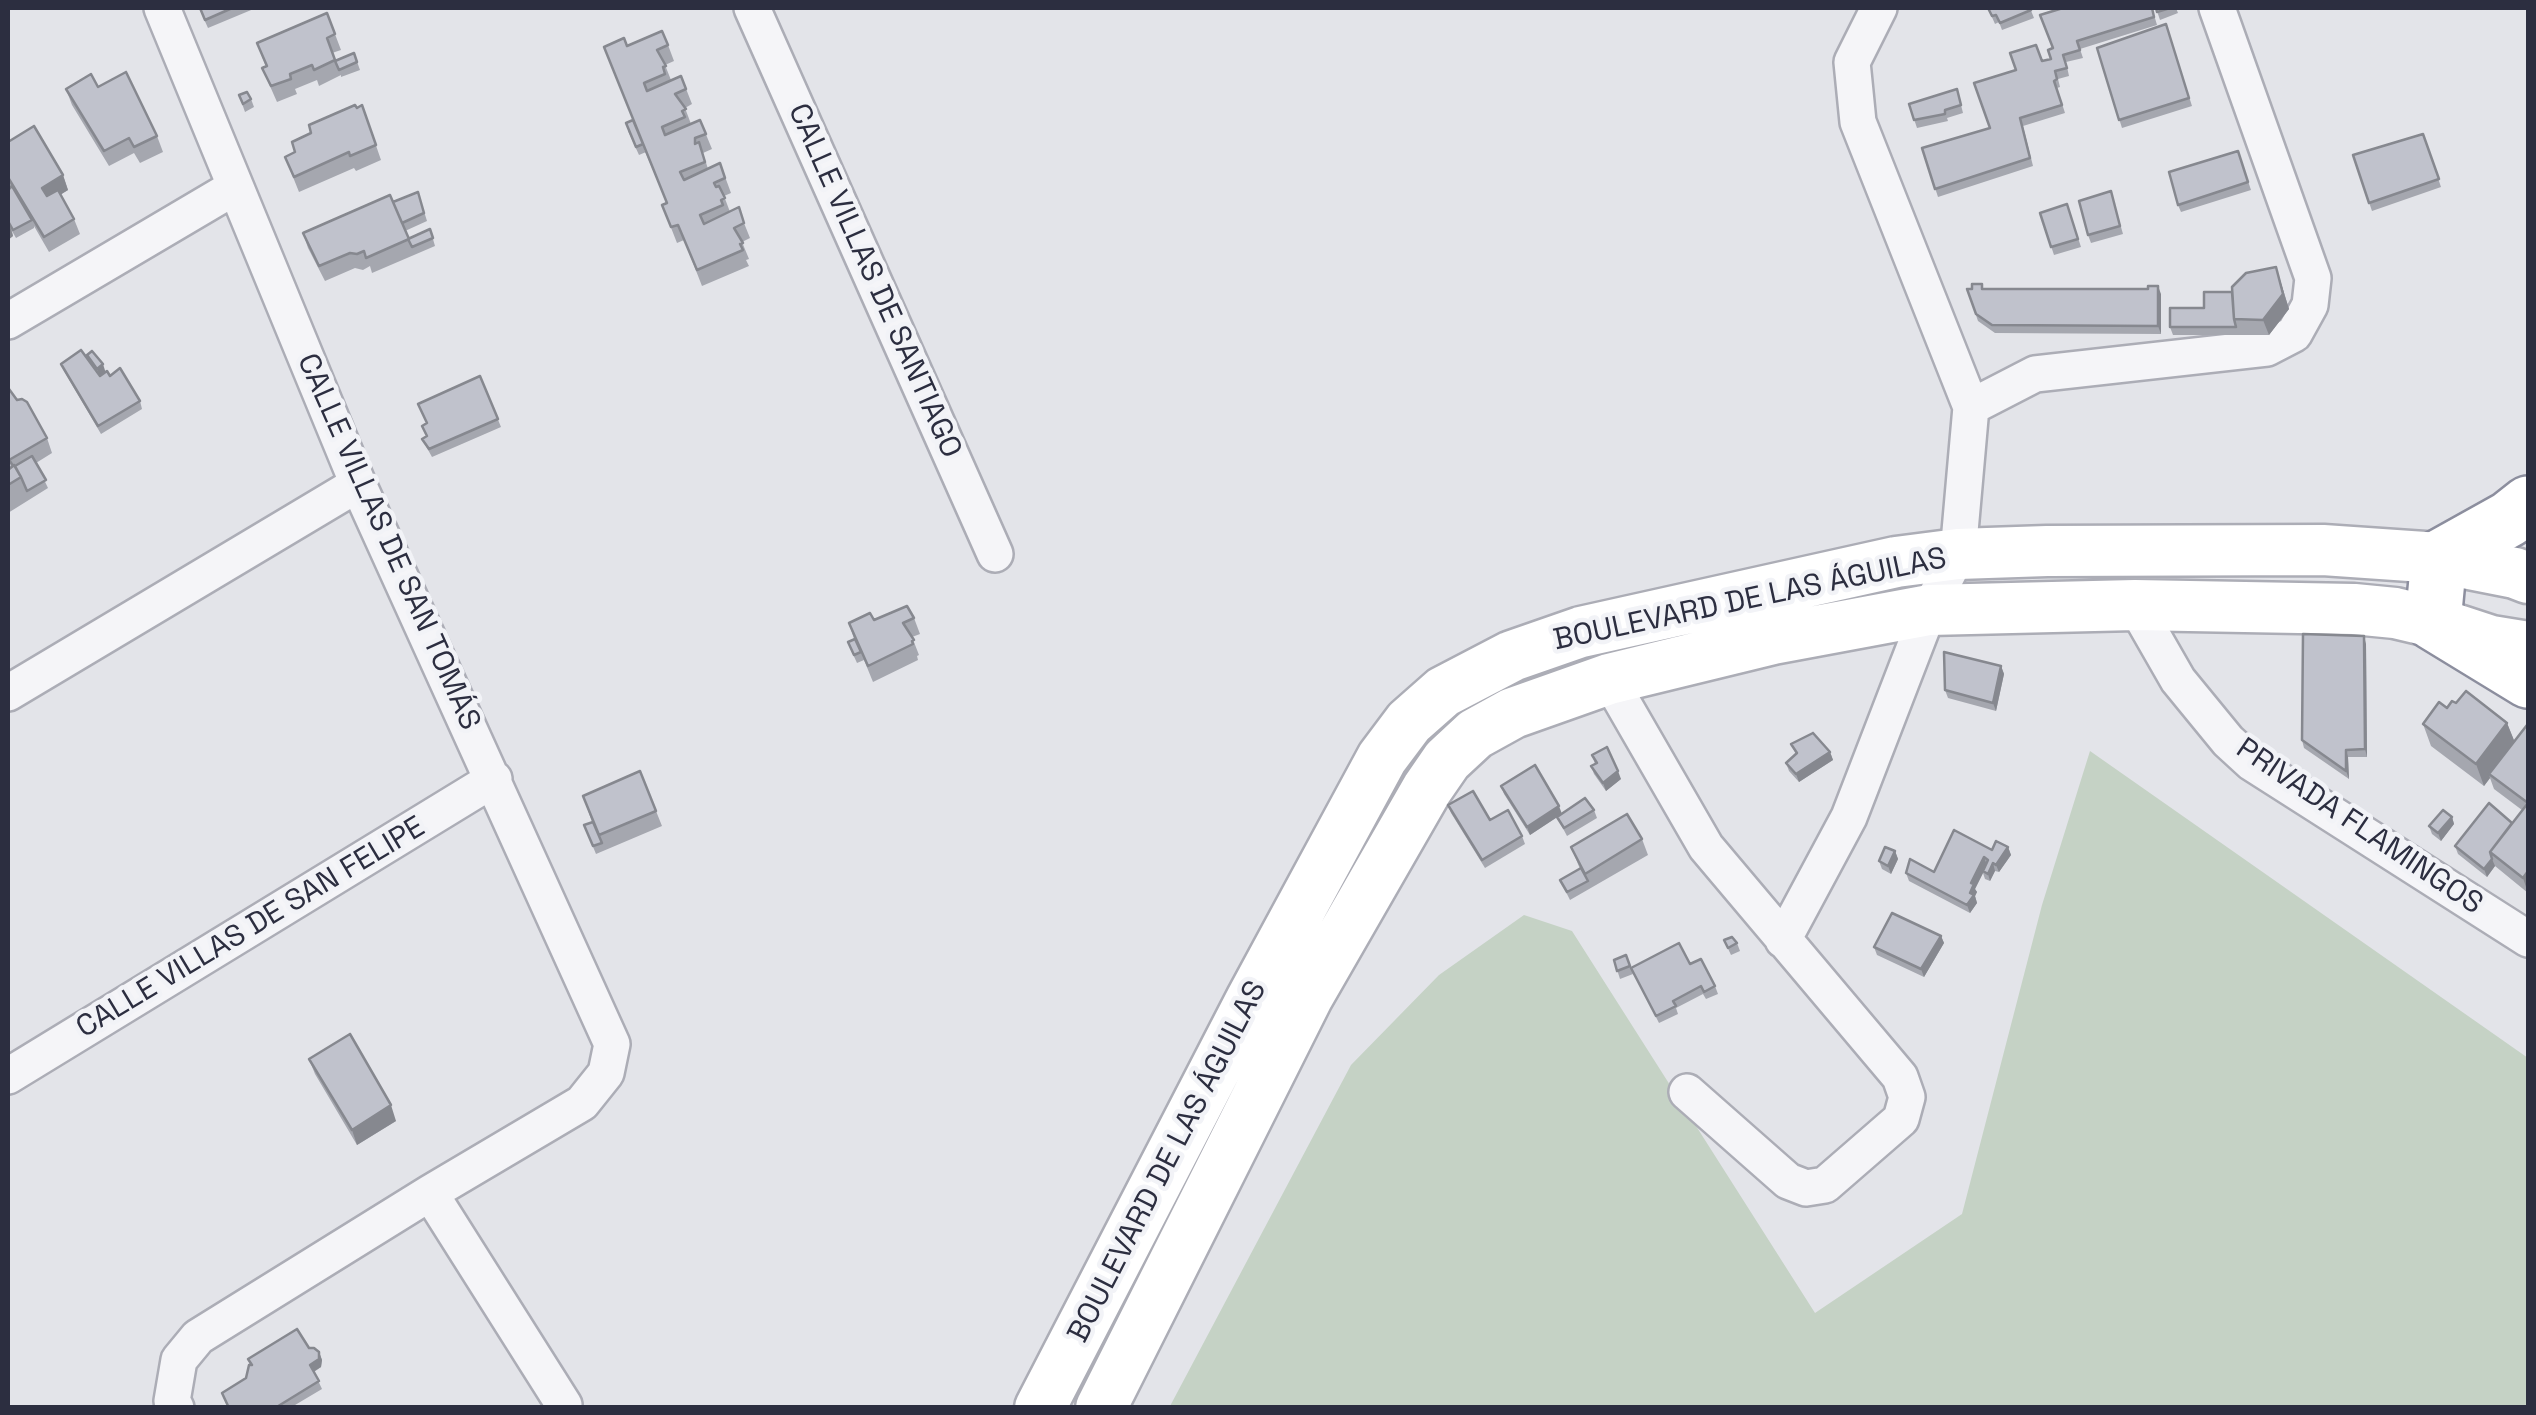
<!DOCTYPE html>
<meta charset="utf-8">
<style>
body{margin:0}
#map{position:relative;width:2536px;height:1415px;overflow:hidden;background:#e3e4e9;font-family:"Space Grotesk",sans-serif}
canvas{display:block}
.frame{position:absolute;inset:0;border:10px solid #2c2e40;pointer-events:none}
</style>
<div id="map">
<canvas width="2536" height="1415"></canvas>
<div class="frame"></div>
</div>
<script>
const context = document.querySelector('canvas').getContext('2d');
context.lineJoin = 'round';
function paint(path, color) { context.fillStyle = color; context.fill(path, 'evenodd'); }
const poly = rows => new Path2D(rows.map(r => 'M' + r).join(''));
function strokePath(path, color, width, dash) { context.strokeStyle = color; context.lineWidth = width; context.lineCap = dash ? 'butt' : 'round'; context.setLineDash(dash || []); context.stroke(path); }
function label(font, color, halo, rows, align = 'center') {
  context.font = font + ' "Space Grotesk",sans-serif'; context.lineWidth = 9; context.setLineDash([]); context.textBaseline = 'middle'; context.strokeStyle = halo; context.fillStyle = color; for (const [text, x, y, turn = 0] of rows) {
    context.save(); context.translate(x, y); context.rotate((+turn || 0) * Math.PI / 180); context.textAlign = isNaN(turn) ? turn : align; if (halo) context.strokeText(text, 0, 0); context.fillText(text, 0, 0); context.restore();
  }
}
const green = poly([
 [2090,751,2528,1058,2528,1407,1169,1408,1351,1065,1439,975,1524,915,1572,931,1815,1313,1962,1214,2042,905]
]);
const minor = poly([
 [162,8,358,484,612,1044,606,1073,582,1103,430,1193,198,1337,179,1360,172,1401,176,1408],
 [752,8,995,554],
 [8,321,235,187],
 [1971,407,2035,374,2267,348,2294,334,2310,305,2313,278,2217,8],
 [2135,605,2178,680,2228,741,2252,763,2528,939],
 [1609,679,1706,847,1900,1077,1907,1097,1901,1119,1825,1185,1806,1188,1788,1181,1687,1092],
 [8,693,358,484],
 [1783,940,1849,817,1929,610,1958,554,1971,407,1858,122,1852,62,1879,8],
 [8,1076,494,779],
 [430,1193,564,1405]
]);
const secondary = poly([
 [1040,1408,1251,1000,1382,758,1409,722,1443,692,1512,656,1581,632,1896,562,1958,554,2047,551,2323,550,2439,558,2515,573,2528,578],
 [1101,1408,1308,996,1427,789,1447,760,1475,734,1513,713,1609,679,1773,639,1929,610,2135,605,2354,609,2395,613,2433,622,2491,641,2528,647]
]);
const trunk = poly([
 [2528,504,2509,519,2439,558,2433,622,2528,680]
]);
const wall = poly([
 [199,8,256,8,208,28],
 [1988,8,2030,8,2034,18,2002,30,1999,22,1995,24],
 [2152,8,2157,25,2080,49,2083,58,2066,62,2069,76,2058,79,2060,87,2057,88,2065,113,2023,126,2033,166,1938,197,1922,148,1990,128,2042,61,2051,59,2048,50],
 [2156,8,2176,8,2178,13,2160,20],
 [327,13,341,50,332,53,335,61,354,53,360,70,341,77,341,75,319,86,317,80,295,89,297,94,277,102,262,68,266,67,257,43],
 [2166,24,2192,106,2122,128,2097,48],
 [668,45,674,61,665,65,671,80,681,76,692,104,685,108,691,124,700,120,712,149,703,153,708,169,720,163,731,193,724,196,730,212,744,223,750,238,742,242,749,259,746,260,749,266,702,286,684,240,677,243,668,220,662,205,667,203,644,149,646,152,639,155,628,131,633,120,627,46],
 [98,87,157,136,163,152,140,163,134,153,109,166,72,105,66,89],
 [239,95,251,99,254,107,245,112],
 [1959,97,1963,113,1947,118,1948,121,1917,128,1909,104],
 [362,105,381,160,356,171,354,168,299,192,285,157,295,152],
 [2423,134,2441,187,2372,211,2353,155],
 [8,142,63,175,68,190,60,195,74,219,80,234,49,252,34,226,34,228,16,238,12,231,13,236,8,240],
 [2238,151,2251,190,2181,212,2178,205],
 [418,192,427,221,405,231,409,239,430,229,435,246,372,273,370,266,363,270,355,268,325,281,308,248,303,233,393,202],
 [2113,199,2123,234,2091,243,2088,235],
 [2067,204,2081,247,2054,255,2040,213],
 [2276,267,2289,309,2269,335,2173,335,2170,327],
 [1967,289,2161,294,2161,334,1995,333,1978,321],
 [87,355,140,401,142,409,101,434,64,371,61,364,89,361],
 [480,376,501,427,432,457,422,439,426,436,422,426],
 [8,390,47,438,52,453,36,463,48,488,8,513],
 [914,618,920,634,912,637,919,655,917,656,918,660,873,682,864,660,857,663,851,650,848,642,854,639,849,623],
 [2366,644,2367,757,2348,757,2349,779,2304,748,2302,740],
 [2001,666,2004,674,1996,711,1948,698,1945,690],
 [2456,703,2507,723,2514,741,2527,725,2528,893,2495,866,2487,877,2458,854,2455,846,2512,823,2522,810,2494,789,2490,778,2484,786,2431,746,2423,724,2447,708],
 [1791,744,1830,752,1833,760,1799,782,1789,771,1786,763,1796,754],
 [1592,755,1621,779,1606,791,1594,774,1591,766,1595,764],
 [1501,786,1562,814,1594,810,1597,818,1567,836,1557,817,1530,835,1504,794],
 [583,796,656,811,662,826,596,854,584,825,592,822],
 [1448,805,1490,820,1522,836,1525,844,1485,868,1451,813],
 [2452,817,2454,824,2441,841,2432,834,2429,826],
 [1642,839,1648,855,1570,900,1560,880,1580,869,1571,847],
 [2008,847,2011,855,1999,872,1995,871,1990,881,1985,879,1983,873,1975,889,1977,892,1975,896,1977,903,1970,913,1909,881,1906,873,1934,872],
 [1895,851,1898,859,1891,874,1882,869,1879,861],
 [1941,936,1944,943,1924,977,1877,955,1874,947],
 [1724,940,1737,943,1740,951,1731,955],
 [1626,955,1633,974,1620,979,1614,960],
 [1690,964,1715,986,1718,994,1706,999,1703,994,1676,1008,1678,1014,1659,1023,1631,968],
 [309,1059,396,1121,357,1145,315,1074],
 [309,1348,319,1352,322,1360,321,1367,314,1372,322,1389,290,1408,228,1408,222,1393,246,1378,250,1365,248,1359]
]);
const shadedWall = poly([
 [63,175,68,190,47,203,42,188],
 [8,220,13,236,8,240],
 [2276,267,2289,309,2269,335,2263,320],
 [2158,286,2161,294,2161,334,2158,326],
 [103,364,108,380,103,384,97,369],
 [2364,636,2366,644,2367,757,2365,749],
 [2001,666,2004,674,1996,711,1993,703],
 [2507,723,2516,745,2489,774,2490,778,2484,786,2476,764],
 [2346,750,2348,757,2349,779,2346,771],
 [1830,752,1833,760,1799,782,1796,774],
 [1618,771,1621,779,1606,791,1603,783],
 [1559,806,1562,814,1530,835,1527,827],
 [2452,817,2454,824,2441,841,2438,833],
 [2008,847,2011,855,1999,872,1996,865],
 [1895,851,1898,859,1891,874,1888,866],
 [1984,857,1987,865,1975,889,1977,892,1975,896,1977,903,1970,913,1967,905,1971,883],
 [2492,859,2495,866,2487,877,2484,869],
 [1993,863,1995,871,1990,881,1988,874],
 [2528,871,2528,893,2523,878],
 [1941,936,1944,943,1924,977,1921,969],
 [391,1105,396,1121,357,1145,352,1130],
 [319,1352,322,1360,321,1367,313,1372,310,1365]
]);
const building = poly([
 [200,8,229,8,230,9,205,20,200,8],
 [1988,8,2030,8,2031,10,2000,23,1996,15,1992,16,1988,8],
 [2063,8,2152,8,2154,17,2077,41,2080,50,2063,55,2067,68,2055,71,2057,79,2054,81,2062,105,2020,118,2030,158,1935,189,1922,148,1990,128,1974,83,2016,70,2010,53,2036,45,2042,61,2051,59,2048,50,2053,48,2040,15,2063,8],
 [2156,8,2170,8,2157,12,2156,8],
 [327,13,335,34,327,38,335,60,314,70,312,65,290,74,291,79,271,86,262,68,267,66,257,43,327,13],
 [2166,24,2189,98,2119,120,2097,48,2166,24],
 [662,31,668,45,657,50,666,66,663,67,665,74,644,83,647,91,681,76,686,89,675,94,686,109,682,111,685,117,662,127,665,135,700,120,706,134,695,138,695,144,699,142,705,162,680,172,684,180,720,163,725,178,714,183,716,187,719,186,725,198,721,200,723,205,700,215,704,224,739,207,744,223,734,228,743,243,740,244,743,250,697,270,678,225,671,227,662,205,667,203,604,47,624,38,627,46,662,31],
 [354,53,357,62,339,70,335,61,354,53],
 [126,72,157,136,134,147,129,138,104,151,66,89,91,74,98,87,126,72],
 [1957,89,1961,105,1945,110,1945,114,1914,120,1909,104,1957,89],
 [247,92,251,99,243,104,239,95,247,92],
 [355,105,357,108,362,105,376,145,350,156,349,152,294,177,285,157,295,152,292,142,311,133,309,125,355,105],
 [633,120,643,144,636,147,626,123,633,120],
 [34,126,63,175,42,188,47,196,58,190,74,219,44,237,9,179,8,180,8,142,34,126],
 [2423,134,2439,179,2369,203,2353,155,2423,134],
 [2238,151,2248,182,2178,205,2169,172,2238,151],
 [12,186,32,220,13,230,8,221,8,190,12,186],
 [2111,191,2120,226,2088,235,2079,201,2111,191],
 [418,192,424,213,402,223,393,202,418,192],
 [390,195,409,239,366,258,364,251,357,254,350,253,319,266,303,233,390,195],
 [2067,204,2078,239,2051,247,2040,213,2067,204],
 [430,229,433,238,412,247,408,239,430,229],
 [2276,267,2283,294,2263,320,2234,319,2232,287,2246,273,2276,267],
 [1972,284,1982,284,1982,289,2148,289,2148,286,2158,286,2158,326,1992,325,1976,314,1967,289,1972,289,1972,284],
 [2204,292,2232,292,2234,319,2236,327,2170,327,2170,308,2204,308,2204,292],
 [81,350,100,376,107,371,110,376,120,368,140,401,98,426,61,364,81,350],
 [92,351,103,364,97,369,87,355,92,351],
 [480,376,498,419,429,449,422,439,427,436,422,426,427,423,418,404,480,376],
 [9,389,17,400,22,399,27,402,47,438,9,460,8,458,8,390,9,389],
 [32,456,46,480,27,491,21,477,15,466,32,456],
 [8,458,13,466,8,470,8,458],
 [14,465,21,477,8,485,8,470,14,465],
 [907,606,914,618,903,623,914,640,912,641,913,644,868,666,849,623,870,613,874,620,907,606],
 [2303,634,2364,636,2365,749,2346,750,2346,771,2302,740,2303,634],
 [855,639,861,652,854,655,848,642,855,639],
 [1944,652,2001,666,1993,703,1945,690,1944,652],
 [2466,691,2507,723,2476,764,2423,724,2439,702,2447,708,2452,701,2456,703,2466,691],
 [2527,725,2528,726,2528,871,2523,878,2490,852,2528,803,2489,774,2527,725],
 [1813,733,1830,752,1796,774,1786,763,1797,753,1791,744,1813,733],
 [1607,747,1618,771,1603,783,1591,766,1597,763,1592,755,1607,747],
 [1535,765,1559,806,1527,827,1501,786,1535,765],
 [640,771,656,811,599,835,583,796,640,771],
 [1473,791,1490,820,1508,810,1522,836,1482,860,1448,805,1473,791],
 [1585,798,1594,810,1564,828,1557,817,1585,798],
 [2489,803,2512,823,2490,852,2492,859,2484,869,2455,846,2489,803],
 [2443,810,2452,817,2438,833,2429,826,2443,810],
 [1627,814,1642,839,1585,874,1571,847,1627,814],
 [593,822,602,843,593,846,584,825,593,822],
 [1954,830,1992,850,1996,841,2008,847,1996,865,1993,863,1988,874,1983,871,1988,860,1984,857,1971,883,1974,884,1970,893,1974,895,1967,905,1906,873,1910,859,1934,872,1954,830],
 [1885,847,1895,851,1888,866,1879,861,1885,847],
 [1581,868,1588,881,1567,892,1560,880,1581,868],
 [1892,913,1941,936,1921,969,1874,947,1892,913],
 [1732,937,1737,943,1728,948,1724,940,1732,937],
 [1679,943,1690,964,1701,959,1715,986,1704,992,1701,986,1673,1001,1676,1006,1656,1016,1631,968,1679,943],
 [1626,955,1630,966,1617,971,1614,960,1626,955],
 [350,1034,391,1105,352,1130,309,1059,350,1034],
 [297,1329,309,1348,314,1348,319,1352,319,1359,310,1365,319,1381,275,1408,229,1408,222,1393,246,1378,249,1365,252,1365,248,1359,297,1329]
]);
const streetNames = [
 ["CALLE VILLAS DE SANTIAGO",874,281,66],
 ["CALLE VILLAS DE SAN TOMÁS",388,542,66],
 ["BOULEVARD DE LAS ÁGUILAS",1750,600,-12],
 ["PRIVADA FLAMINGOS",2359,827,34],
 ["CALLE VILLAS DE SAN FELIPE",251,928,-31],
 ["BOULEVARD DE LAS ÁGUILAS",1168,1162,-63]
];
paint(green, '#c5d2c5');
strokePath(minor, '#acadb6', 40);
strokePath(secondary, '#acadb6', 55);
strokePath(trunk, '#8c8e9e', 60);
strokePath(minor, '#f5f5f8', 35);
strokePath(secondary, '#fff', 50);
strokePath(trunk, '#fff', 55);
paint(wall, '#a5a7af');
paint(shadedWall, '#86888f');
paint(building, '#c0c2cc');
strokePath(building, '#86888f', 2.5);
label('30px', '#2c2e40', '#f2f3f7', streetNames);
</script>
